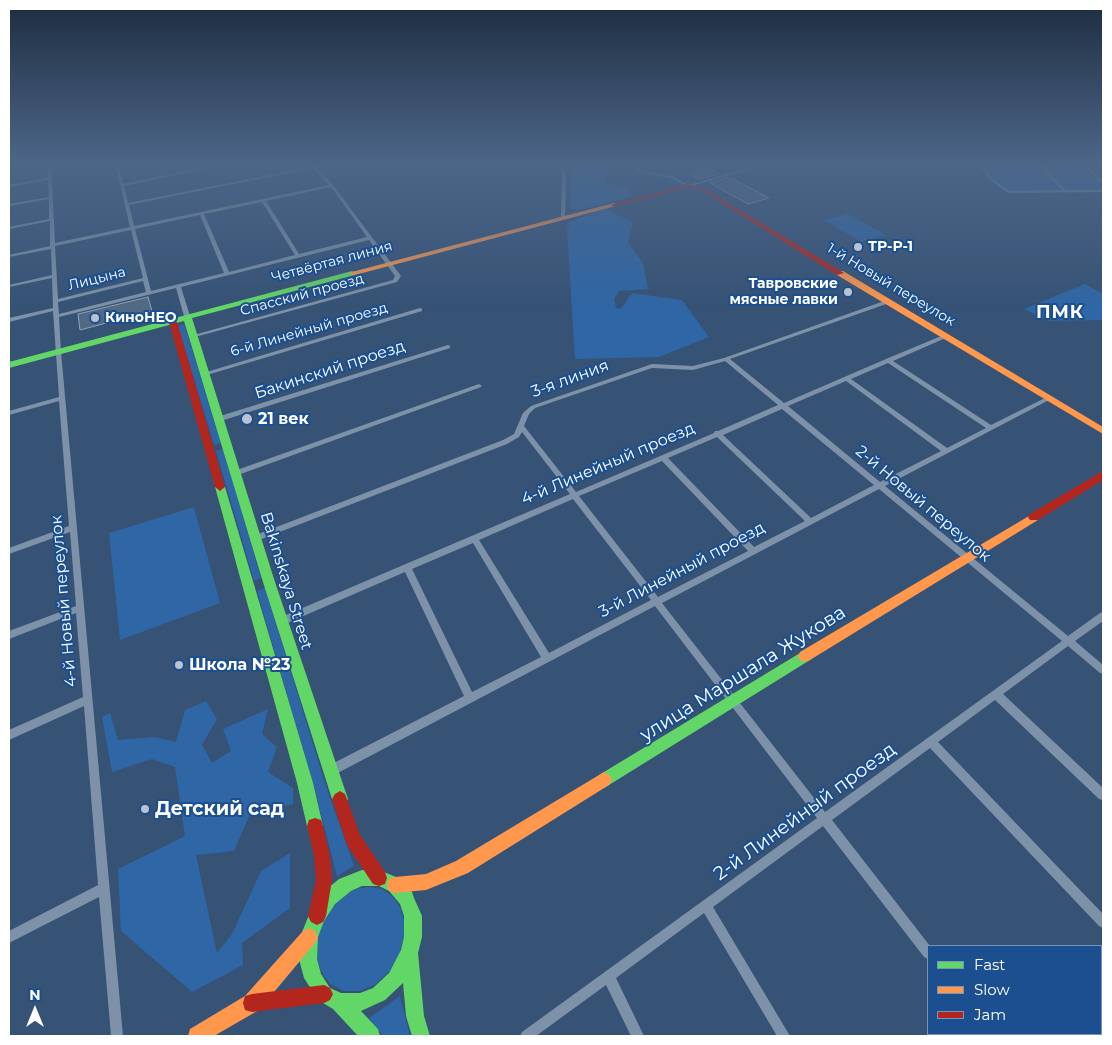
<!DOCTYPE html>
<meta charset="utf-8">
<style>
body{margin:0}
#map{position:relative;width:1112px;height:1045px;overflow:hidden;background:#365274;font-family:Montserrat,sans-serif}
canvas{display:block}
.frame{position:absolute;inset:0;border:10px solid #fff;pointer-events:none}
.legend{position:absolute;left:927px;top:945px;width:175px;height:90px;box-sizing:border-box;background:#1b4f8f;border:1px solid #7695bc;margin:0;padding:6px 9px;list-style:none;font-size:15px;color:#fff}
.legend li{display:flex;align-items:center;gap:10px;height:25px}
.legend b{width:25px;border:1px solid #7695bc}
.north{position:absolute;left:10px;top:985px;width:50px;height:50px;-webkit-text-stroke:4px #1b4f8f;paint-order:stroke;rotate:0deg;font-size:14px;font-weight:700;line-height:20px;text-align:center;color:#fff}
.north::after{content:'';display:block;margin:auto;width:18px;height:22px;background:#fff;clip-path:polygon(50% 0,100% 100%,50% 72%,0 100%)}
</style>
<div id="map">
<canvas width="1112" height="1045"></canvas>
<div class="frame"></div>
<ul class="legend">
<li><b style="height:6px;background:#63d668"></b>Fast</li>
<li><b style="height:6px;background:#ff974d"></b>Slow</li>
<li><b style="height:6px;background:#b3261e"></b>Jam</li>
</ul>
<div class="north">N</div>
</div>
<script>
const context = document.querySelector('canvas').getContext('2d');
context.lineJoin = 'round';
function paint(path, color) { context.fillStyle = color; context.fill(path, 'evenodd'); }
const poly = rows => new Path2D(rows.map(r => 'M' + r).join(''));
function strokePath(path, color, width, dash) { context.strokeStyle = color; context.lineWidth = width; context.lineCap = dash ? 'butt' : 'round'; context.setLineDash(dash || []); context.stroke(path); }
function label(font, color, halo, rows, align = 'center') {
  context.font = font + ' Montserrat,sans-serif'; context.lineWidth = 4; context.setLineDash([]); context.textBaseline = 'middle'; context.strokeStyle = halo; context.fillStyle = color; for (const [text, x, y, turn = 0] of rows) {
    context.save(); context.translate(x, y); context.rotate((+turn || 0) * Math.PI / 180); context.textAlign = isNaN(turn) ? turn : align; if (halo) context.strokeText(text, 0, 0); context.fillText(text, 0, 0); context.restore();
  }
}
const green = poly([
 [571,162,606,162,606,183,626,188,634,194,628,198,580,210,570,209],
 [978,162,1103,162,1103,171,1088,166,1103,181,1103,191,1008,192,992,180],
 [601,210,609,210,633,223,628,242,643,263,648,289,619,291,614,299,616,308,620,309,623,306,632,293,682,300,709,337,659,357,575,359,567,228,570,226,567,223],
 [848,214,886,235,861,242,824,220],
 [1085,284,1103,294,1103,320,1049,321,1024,309],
 [184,324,221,443,214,445,178,326],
 [223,449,261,578,254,581,216,451],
 [194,507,220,603,120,640,109,533],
 [265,588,324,780,354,866,337,876,314,788,257,591],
 [206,701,217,719,202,745,212,763,231,751,223,729,268,709,262,734,277,747,268,772,293,788,293,804,251,812,234,851,196,855,217,953,232,934,261,871,290,853,290,908,242,943,243,965,192,992,121,931,118,869,185,836,175,767,152,759,112,772,102,717,110,713,118,740,154,737,176,742,185,710],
 [369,887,382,889,392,896,400,907,404,921,404,937,399,955,389,971,376,984,360,991,344,991,330,984,321,971,316,955,317,937,323,921,332,907,343,896,356,889],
 [400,996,410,1036,383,1036,369,1018]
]);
const building = poly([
 [708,168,719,174,698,179,689,173,708,168],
 [726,178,733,179,769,198,748,204,710,183,726,178],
 [148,297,152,311,80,330,78,314,148,297]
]);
const street = poly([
 [47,162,51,162,55,243,130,227,116,167,119,168,123,184,228,162,236,162,124,186,128,203,314,166,316,167,329,162,335,162,318,169,330,181,401,276,397,282,195,337,193,338,190,336,393,280,395,276,369,240,181,287,190,316,189,317,184,316,176,288,59,317,61,352,123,1036,111,1036,99,897,9,943,9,931,98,885,84,706,9,740,9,730,83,697,76,613,9,639,9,631,76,606,70,532,9,554,9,548,69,526,59,401,9,415,9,411,59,397,53,311,9,322,9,318,53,308,52,278,9,287,9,285,52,275,51,249,9,257,9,255,50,246,50,221,9,229,9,227,49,219,49,199,9,206,9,204,49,197,48,180,9,187,9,185,48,178,47,162],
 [313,168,329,185,134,226,129,205,313,168],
 [331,187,367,237,299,254,266,201,331,187],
 [262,202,295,255,229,272,204,214,262,202],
 [200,215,224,273,151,291,135,229,200,215],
 [131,230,143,278,58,299,55,246,131,230],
 [143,281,146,292,59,314,58,302,143,281],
 [559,162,563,162,566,176,565,217,563,218,561,217,562,176,559,162],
 [634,162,638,162,640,168,643,171,673,176,688,185,770,162,776,162,688,187,671,178,641,173,636,169,634,162],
 [976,162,980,162,992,178,1009,191,1062,190,1035,162,1039,162,1066,190,1103,190,1103,192,1008,193,990,180,976,162],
 [1094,162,1103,163,1103,165,1095,163,1094,162],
 [1086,165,1103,181,1103,184,1085,167,1085,165,1086,165],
 [887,300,889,301,889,303,730,359,784,403,886,359,946,334,948,335,948,337,893,361,991,425,1047,397,1051,397,1051,399,885,486,1068,636,1100,613,1103,612,1103,621,1075,641,1103,665,1103,674,1100,673,1068,646,1003,694,1103,788,1103,800,1099,799,995,700,938,742,1103,914,1103,928,1099,926,930,748,832,820,930,946,928,946,928,959,924,957,823,826,713,907,790,1036,777,1036,704,913,616,978,644,1036,631,1036,606,985,536,1036,520,1036,522,1032,817,818,655,606,334,775,330,776,326,775,325,771,326,767,464,696,405,572,285,624,282,625,279,624,278,621,279,618,570,494,522,432,519,437,507,444,259,540,253,540,252,538,253,536,503,440,514,434,523,413,531,406,652,364,693,366,724,358,887,300],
 [725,361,778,405,718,431,715,431,714,433,576,492,524,426,529,414,535,408,652,368,693,370,725,361],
 [888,363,986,428,947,448,851,379,888,363],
 [846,381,941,451,880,482,788,406,846,381],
 [782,409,874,485,811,518,723,435,782,409],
 [717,437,805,521,754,547,668,458,717,437],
 [662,461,748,551,658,597,579,496,662,461],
 [879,489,1062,641,825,812,662,603,879,489],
 [573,499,651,600,549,653,479,540,573,499],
 [473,543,541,657,472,692,412,569,473,543],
 [420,308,422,309,422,311,207,375,205,376,202,374,203,373,420,308],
 [448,345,450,346,450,348,221,421,217,421,216,419,217,417,448,345],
 [479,384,482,386,481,387,238,475,236,476,232,473,234,471,479,384],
 [1103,964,1103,978,1101,979,1101,965,1103,964],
 [985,1034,998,1034,999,1036,986,1036,985,1034],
 [1036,1034,1049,1034,1048,1036,1035,1036,1036,1034]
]);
const fast = poly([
 [352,271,356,273,355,275,192,318,274,579,348,799,345,804,340,807,335,804,332,799,262,579,184,321,9,368,9,362,352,271],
 [220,483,225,487,313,783,323,826,321,832,315,834,309,832,307,826,297,783,215,487,220,483],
 [805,650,810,652,812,656,810,660,609,785,604,788,599,785,596,780,599,775,805,650],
 [362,870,379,870,401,879,412,892,414,898,422,916,422,937,418,953,424,1016,430,1036,412,1036,406,1016,403,983,385,1000,361,1011,378,1029,380,1036,358,1036,333,1009,318,1000,304,978,299,959,300,937,311,910,323,892,339,879,362,870],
 [362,886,379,886,389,891,400,904,404,916,404,937,401,950,389,973,373,988,360,993,341,993,330,988,321,974,317,959,318,937,324,921,335,904,351,891,362,886]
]);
const slow = poly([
 [614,203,617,205,616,206,355,275,348,273,614,203],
 [837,271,843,271,1103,427,1103,434,837,275,837,271],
 [1034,513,1038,514,1040,517,1038,520,810,660,805,662,800,660,798,656,800,652,1034,513],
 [604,772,609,775,612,780,609,785,468,873,426,890,395,893,389,891,387,885,389,879,395,877,426,874,456,861,604,772],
 [309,928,315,931,318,937,315,943,259,1010,214,1036,188,1036,190,1029,245,996,303,931,309,928]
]);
const jam = poly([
 [688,184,704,188,844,273,837,275,700,190,688,188,614,207,611,205,688,184],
 [170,320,177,322,225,487,220,491,215,487,169,322,170,320],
 [1103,471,1103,480,1038,520,1030,520,1028,517,1030,514,1103,471],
 [340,791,345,794,360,835,385,872,387,878,385,884,379,886,373,884,347,845,332,799,335,794,340,791],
 [315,818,321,820,323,826,330,856,332,880,326,916,323,922,317,925,311,922,308,916,316,880,314,856,307,826,309,820,315,818],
 [324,985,330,988,333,994,330,1000,324,1003,252,1012,245,1010,243,1003,245,996,252,994,324,985]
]);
const markers = [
 [858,247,5,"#b9c2ce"],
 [848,292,5,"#b9c2ce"],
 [95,318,5,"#b9c2ce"],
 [247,419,6,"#b9c2ce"],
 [179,665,5,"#b9c2ce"],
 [145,809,5,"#b9c2ce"]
];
const farPoinames = [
 ["ТР-Р-1",868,247],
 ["Тавровские",838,284,"right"],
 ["мясные лавки",838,300,"right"],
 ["КиноНЕО",105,318]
];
const farStreetnames = [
 ["Четвёртая линия",332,262,-15],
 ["Лицына",97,279,-14],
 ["1-й Новый переулок",891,285,31],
 ["Спасский проезд",302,295,-15],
 ["6-й Линейный проезд",309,330,-16]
];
const streetNames = [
 ["Бакинский проезд",330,370,-18],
 ["3-я линия",570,379,-20],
 ["4-й Линейный проезд",608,464,-23],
 ["2-й Новый переулок",923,504,40],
 ["3-й Линейный проезд",682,570,-28],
 ["Bakinskaya Street",286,581,73],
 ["4-й Новый переулок",64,601,-95]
];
const poiNames = [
 ["21 век",258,419],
 ["Школа №23",189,665]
];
const farDistrictnames = [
 ["ПМК",1060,313]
];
const nearStreetnames = [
 ["улица Маршала Жукова",743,674,-32],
 ["2-й Линейный проезд",805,812,-36]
];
const nearPoinames = [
 ["Детский сад",155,809]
];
paint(green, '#2f66a5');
paint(building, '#526984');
strokePath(building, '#92a2b6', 1);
paint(street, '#7d92a8');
paint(fast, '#63d668');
paint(slow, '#ff974d');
paint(jam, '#b3261e');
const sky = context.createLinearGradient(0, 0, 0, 308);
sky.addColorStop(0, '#1e2d40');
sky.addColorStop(0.53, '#4c6688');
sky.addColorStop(1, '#4c668800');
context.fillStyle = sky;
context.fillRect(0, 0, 1112, 308);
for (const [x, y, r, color] of markers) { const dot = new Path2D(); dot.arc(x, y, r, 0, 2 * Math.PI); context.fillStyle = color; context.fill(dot); strokePath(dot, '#1b4f8f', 2); }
label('bold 14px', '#fff', '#1b4f8f', farPoinames, 'left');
label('14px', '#fff', '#1b4f8f', farStreetnames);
label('16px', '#fff', '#1b4f8f', streetNames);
label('bold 16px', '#fff', '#1b4f8f', poiNames, 'left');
context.letterSpacing = '1px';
label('bold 18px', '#fff', '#1b4f8f', farDistrictnames);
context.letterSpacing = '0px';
label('19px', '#fff', '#1b4f8f', nearStreetnames);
label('bold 19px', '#fff', '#1b4f8f', nearPoinames, 'left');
</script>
